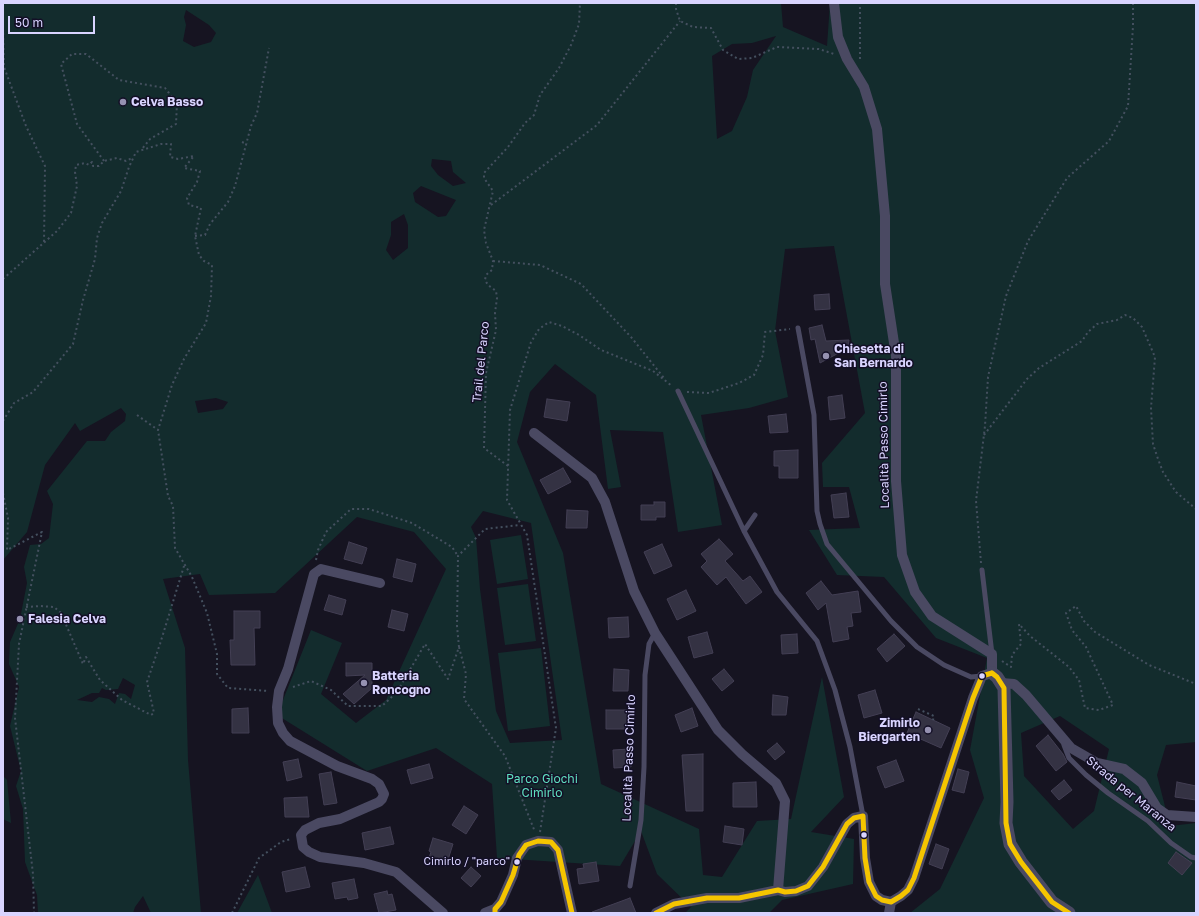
<!DOCTYPE html>
<meta charset="utf-8">
<style>
body{margin:0}
#map{position:relative;width:1199px;height:916px;overflow:hidden;background:#161421;font-family:"Golos Text",sans-serif}
canvas{display:block}
.frame{position:absolute;inset:0;border:4px solid #d9d4ff;pointer-events:none}
.scale{position:absolute;left:8px;top:16px;width:87px;height:18px;box-sizing:border-box;border:2px solid #d9d4ff;border-top:0;padding-left:5px;font-size:12px;line-height:14px;white-space:nowrap;color:#d9d4ff;-webkit-text-stroke:3px #130f26;paint-order:stroke}
</style>
<div id="map">
<canvas width="1199" height="916"></canvas>
<div class="frame"></div>
<div class="scale">50 m</div>
</div>
<script>
const context = document.querySelector('canvas').getContext('2d');
context.lineJoin = 'round';
function paint(path, color) { context.fillStyle = color; context.fill(path, 'evenodd'); }
const poly = rows => new Path2D(rows.map(r => 'M' + r).join(''));
function strokePath(path, color, width, dash) { context.strokeStyle = color; context.lineWidth = width; context.lineCap = dash ? 'butt' : 'round'; context.setLineDash(dash || []); context.stroke(path); }
function label(font, color, halo, rows, align = 'center') {
  context.font = font + ' "Golos Text",sans-serif'; context.lineWidth = 3; context.setLineDash([]); context.textBaseline = 'middle'; context.strokeStyle = halo; context.fillStyle = color; for (const [text, x, y, turn = 0] of rows) {
    context.save(); context.translate(x, y); context.rotate((+turn || 0) * Math.PI / 180); context.textAlign = isNaN(turn) ? turn : align; if (halo) context.strokeText(text, 0, 0); context.fillText(text, 0, 0); context.restore();
  }
}
const green = poly([
 [3,3,781,3,783,27,827,46,830,3,1196,3,1196,742,1166,745,1157,775,1170,826,1196,823,1196,913,910,913,940,889,984,798,970,750,987,658,936,638,884,577,837,575,809,530,860,528,849,487,823,487,822,463,865,413,834,246,785,249,775,331,788,397,749,408,701,415,722,525,678,532,663,432,610,430,621,487,608,489,596,395,555,364,530,392,517,442,563,553,601,784,699,829,703,875,722,877,757,821,791,819,822,677,844,797,811,832,854,839,853,884,782,900,769,913,685,913,691,907,657,874,641,831,620,866,497,858,492,784,436,748,367,771,277,715,311,630,342,643,321,694,356,723,386,700,446,569,414,532,357,517,275,593,209,595,200,574,163,579,185,648,188,760,201,913,151,913,143,896,135,907,133,913,38,913,37,895,25,862,23,809,16,786,21,771,10,726,19,687,9,664,10,642,20,619,27,583,24,567,30,545,41,544,49,538,53,504,47,491,87,441,105,441,111,432,125,421,126,414,121,408,80,431,75,423,45,465,27,532,3,560],
 [186,10,209,25,216,33,211,42,194,47,183,41,186,25,184,17],
 [776,36,753,70,747,97,732,131,717,139,712,56,732,44,752,43],
 [432,159,451,161,453,172,466,183,453,186,438,175,431,166],
 [421,186,456,200,446,216,438,217,415,202,413,193],
 [404,214,408,225,408,248,393,260,386,250,391,235,391,222],
 [216,398,228,402,223,409,198,413,195,401],
 [483,511,531,523,562,740,510,743,496,711,480,589,476,538,471,527],
 [123,678,135,685,131,699,125,694,119,693,115,704,109,699,99,697,92,702,77,700,92,693,99,693,102,688,106,690,118,689],
 [1060,716,1109,749,1094,811,1073,829,1024,776,1021,733],
 [521,535,528,579,497,584,490,540],
 [528,584,536,641,505,645,497,588],
 [541,648,550,726,508,731,498,653],
 [3,776,7,780,11,823,3,819],
 [258,875,272,913,237,913]
]);
const building = poly([
 [829,294,830,309,815,310,814,295,829,294],
 [822,325,826,341,849,340,848,348,820,363,815,339,811,340,809,328,822,325],
 [842,395,845,418,830,420,828,397,842,395],
 [547,399,570,402,567,421,544,417,547,399],
 [786,414,788,432,770,433,768,416,786,414],
 [798,450,798,478,779,478,779,466,774,466,774,451,798,450],
 [563,468,571,482,548,494,540,480,563,468],
 [846,493,849,517,834,518,831,495,846,493],
 [654,502,665,502,665,517,656,517,656,520,641,520,641,505,654,505,654,502],
 [567,510,588,511,587,528,566,528,567,510],
 [719,539,733,554,725,561,743,581,750,576,762,592,746,604,726,577,717,585,701,567,707,561,701,554,719,539],
 [349,542,367,548,362,564,344,559,349,542],
 [662,544,672,566,654,574,644,552,662,544],
 [397,559,416,564,412,582,393,577,397,559],
 [821,581,832,595,858,591,861,612,851,613,853,626,847,627,849,639,833,642,826,603,818,610,806,593,821,581],
 [686,590,696,611,677,620,667,599,686,590],
 [329,595,346,600,342,615,324,610,329,595],
 [392,610,408,614,404,631,388,627,392,610],
 [234,611,260,611,260,628,254,628,255,665,231,665,230,640,234,640,234,611],
 [628,617,629,637,609,638,608,618,628,617],
 [707,632,713,653,694,658,688,637,707,632],
 [797,634,798,653,782,654,781,635,797,634],
 [894,634,905,646,887,662,877,649,894,634],
 [346,663,372,663,372,688,354,704,343,694,365,675,346,676,346,663],
 [614,669,629,670,628,691,613,691,614,669],
 [724,669,734,681,722,691,712,679,724,669],
 [875,690,882,713,864,718,858,695,875,690],
 [773,695,788,697,786,715,772,715,773,695],
 [248,708,249,733,232,733,232,709,248,708],
 [692,708,698,726,681,732,675,715,692,708],
 [606,710,628,710,628,729,606,729,606,710],
 [916,712,950,728,941,748,907,733,916,712],
 [1048,735,1063,754,1067,762,1056,771,1036,746,1048,735],
 [777,743,785,752,775,760,767,751,777,743],
 [630,749,631,767,614,768,613,750,630,749],
 [703,754,703,811,686,811,682,755,703,754],
 [298,759,302,777,287,781,283,762,298,759],
 [896,760,904,781,885,788,877,767,896,760],
 [429,764,433,778,411,784,407,770,429,764],
 [958,769,969,772,964,793,952,790,958,769],
 [331,772,337,803,324,805,319,774,331,772],
 [1064,780,1072,790,1059,800,1051,791,1064,780],
 [756,782,757,807,733,807,733,783,756,782],
 [1177,782,1196,786,1196,800,1175,797,1177,782],
 [307,797,309,817,285,817,284,798,307,797],
 [464,806,478,815,466,834,452,825,464,806],
 [725,826,744,829,742,845,723,842,725,826],
 [390,827,394,844,365,850,362,833,390,827],
 [433,838,453,844,446,866,428,861,431,852,429,851,433,838],
 [936,844,949,849,942,869,929,864,936,844],
 [1176,852,1192,863,1182,875,1168,863,1176,852],
 [596,862,599,881,579,884,577,869,584,868,583,864,596,862],
 [305,867,310,887,286,892,282,872,305,867],
 [471,867,481,876,471,887,461,878,471,867],
 [354,879,358,898,348,900,347,897,335,899,332,883,354,879],
 [387,891,388,895,392,894,396,910,379,913,374,894,387,891],
 [630,898,636,913,592,913,592,912,630,898]
]);
const path = poly([
 [676,3,676,9,680,21,693,27,711,28,723,50,738,59,752,58,777,47,819,49,834,54],
 [3,28,4,67,26,126,45,166,44,243],
 [860,59,860,3],
 [242,142,247,144],
 [104,161,77,124,61,64,72,54,86,54,119,80,165,88,177,103,176,124,150,139,142,149],
 [491,205,597,125,680,21],
 [195,236,205,235,210,224,228,202,235,186,251,126,257,113,269,48],
 [493,261,540,265,581,284,631,337,664,378],
 [3,279,57,231,71,213,77,186,75,172,76,165,85,163,89,165,92,162,93,166,99,166,104,161,117,158,126,161,132,158],
 [687,392,709,393,739,383,754,375,763,355,765,332,790,329],
 [137,415,158,430],
 [3,421,14,403,33,392,73,344,83,300,95,259,97,238,102,223,121,191,129,167,136,152,161,144,171,144,170,157,178,159,194,156,184,168,200,171,197,182,187,198,189,205,201,208,195,236,199,255,204,261,212,265,211,296,206,323,184,359,172,385,158,430,168,496,173,506,175,548,192,577,207,613,217,654,217,674,228,688,269,691],
 [984,435,1027,379,1039,368,1082,341,1088,332,1097,324,1117,320,1125,315,1133,318,1142,327,1155,357,1151,408,1153,444,1158,459,1163,472,1176,492,1196,509],
 [508,466,484,448,486,373,496,330,495,313,497,298,496,291,488,285,485,280,486,275,492,270,493,261,486,243,484,230,493,191,484,178,484,173,508,147,525,123,534,115,540,95,559,68,571,45,579,24,580,3],
 [3,493,8,518,7,550,42,532,19,644,15,718,33,874,34,913],
 [316,560,318,550,326,532,351,509,369,509,412,523,452,547,458,556],
 [981,563,976,501,985,426,988,377,1006,296,1028,241,1067,178,1109,141,1128,106,1133,26,1133,3],
 [26,607,40,606,54,607,61,613,83,664,86,657,100,680,122,700,151,715,154,713,147,682,160,644,184,566],
 [459,647,457,626,458,556,485,529,520,525],
 [1002,661,1011,667,1012,655,1021,644,1019,624,1030,636,1069,667,1079,680,1085,708,1099,710,1113,705,1086,647,1072,630,1066,613,1076,606,1084,621,1095,632,1149,665,1196,684],
 [293,687,311,681,331,690,348,706,382,706,397,692,425,644,448,679,459,647,466,674,464,699,505,756,535,832],
 [918,709,934,716,933,720],
 [540,832,556,728,527,535,507,500,510,410,531,342,539,329,549,322,562,326,579,335,601,350,653,371,672,386],
 [232,913,259,858,281,842,291,839]
]);
const service = poly([
 [798,328,814,415,817,511,820,524,827,544,891,621,917,647,944,665,971,677,982,676],
 [678,391,744,531,777,592,817,641,835,690,850,747,863,816],
 [744,531,755,515],
 [982,570,992,654],
 [1064,745,1069,758,1086,775,1108,793,1148,821,1171,843,1191,857,1196,858],
 [630,886,641,820,644,767,645,675,649,644,655,633]
]);
const minor = poly([
 [534,433,592,478,605,502,634,591,655,633,718,730,742,754,776,783,785,801,778,890],
 [380,583,321,569,314,574,288,669,279,691,277,707,278,723,283,733,290,741,337,766,372,779,379,784,384,794,382,799,379,802,340,819,319,823,305,830,301,835,303,847,309,852,320,857,364,863,396,872,443,913],
 [1001,683,1014,684,1026,695,1071,748,1097,763,1124,769,1142,783,1157,808,1167,815,1196,817],
 [485,913,495,909,501,902,513,875,517,858,524,848,526,845,538,841,551,842,558,850,572,913],
 [656,913,674,904,707,898,739,898,778,890,785,892,796,891,808,886,823,867,847,824,854,818,863,816,865,858,869,882,876,896,882,900,891,902,901,896,908,890,914,878,973,698,982,676,992,673,992,654,932,616,915,592,902,555,896,481,896,356,885,284,885,216,877,129,864,87,847,59,838,37,834,3],
 [889,913,891,902]
]);
const tertiary = poly([
 [992,673,997,677,1004,688,1007,802,1006,823,1010,844,1021,862,1052,902,1069,913]
]);
const bus1 = poly([
 [992,673,997,677,1004,688,1006,823,1010,844,1021,862,1052,902,1069,913],
 [495,913,495,909,501,902,513,875,519,855,526,845,538,841,551,842,558,850,572,913],
 [656,913,674,904,707,898,739,898,778,890,785,892,796,891,808,886,823,867,847,824,854,818,863,816,865,858,869,882,876,896,882,900,891,902,901,896,908,890,914,878,973,698,982,676,992,673]
]);
const markers = [
 [123,102,4,"#9591b1"],
 [826,356,4,"#9591b1"],
 [20,619,4,"#9591b1"],
 [982,676,3.5,"#d9d4ff"],
 [364,683,4,"#9591b1"],
 [928,730,4,"#9591b1"],
 [864,835,3.5,"#d9d4ff"],
 [517,862,3.5,"#d9d4ff"]
];
const busNames = [
 ["Cimirlo / \"parco\"",510,862]
];
const poiNames = [
 ["Celva Basso",131,102],
 ["Chiesetta di",834,349],
 ["San Bernardo",834,363],
 ["Falesia Celva",28,619],
 ["Batteria",372,676],
 ["Roncogno",372,690],
 ["Zimirlo",920,723,"right"],
 ["Biergarten",920,737,"right"]
];
const streetNames = [
 ["Trail del Parco",481,362,-84],
 ["Località Passo Cimirlo",884,445,-91],
 ["Località Passo Cimirlo",629,758,-88],
 ["Strada per Maranza",1131,794,39]
];
const parkNames = [
 ["Parco Giochi",542,779],
 ["Cimirlo",542,793]
];
paint(green, '#132c2d');
paint(building, '#343243');
strokePath(building, '#433f54', 1);
strokePath(path, '#44505f', 2, [2, 3]);
strokePath(service, '#4a4962', 5);
strokePath(minor, '#4a4962', 10);
strokePath(tertiary, '#4a4962', 13);
strokePath(bus1, '#f5c500', 5);
for (const [x, y, r, color] of markers) { const dot = new Path2D(); dot.arc(x, y, r, 0, 2 * Math.PI); context.fillStyle = color; context.fill(dot); strokePath(dot, '#130f26', 1.5); }
label('11px', '#d9d4ff', '#130f26', busNames, 'right');
label('bold 12px', '#d9d4ff', '#130f26', poiNames, 'left');
label('12px', '#d9d4ff', '#130f26', streetNames);
label('12px', '#5fe0c0', '#130f26', parkNames);
</script>
